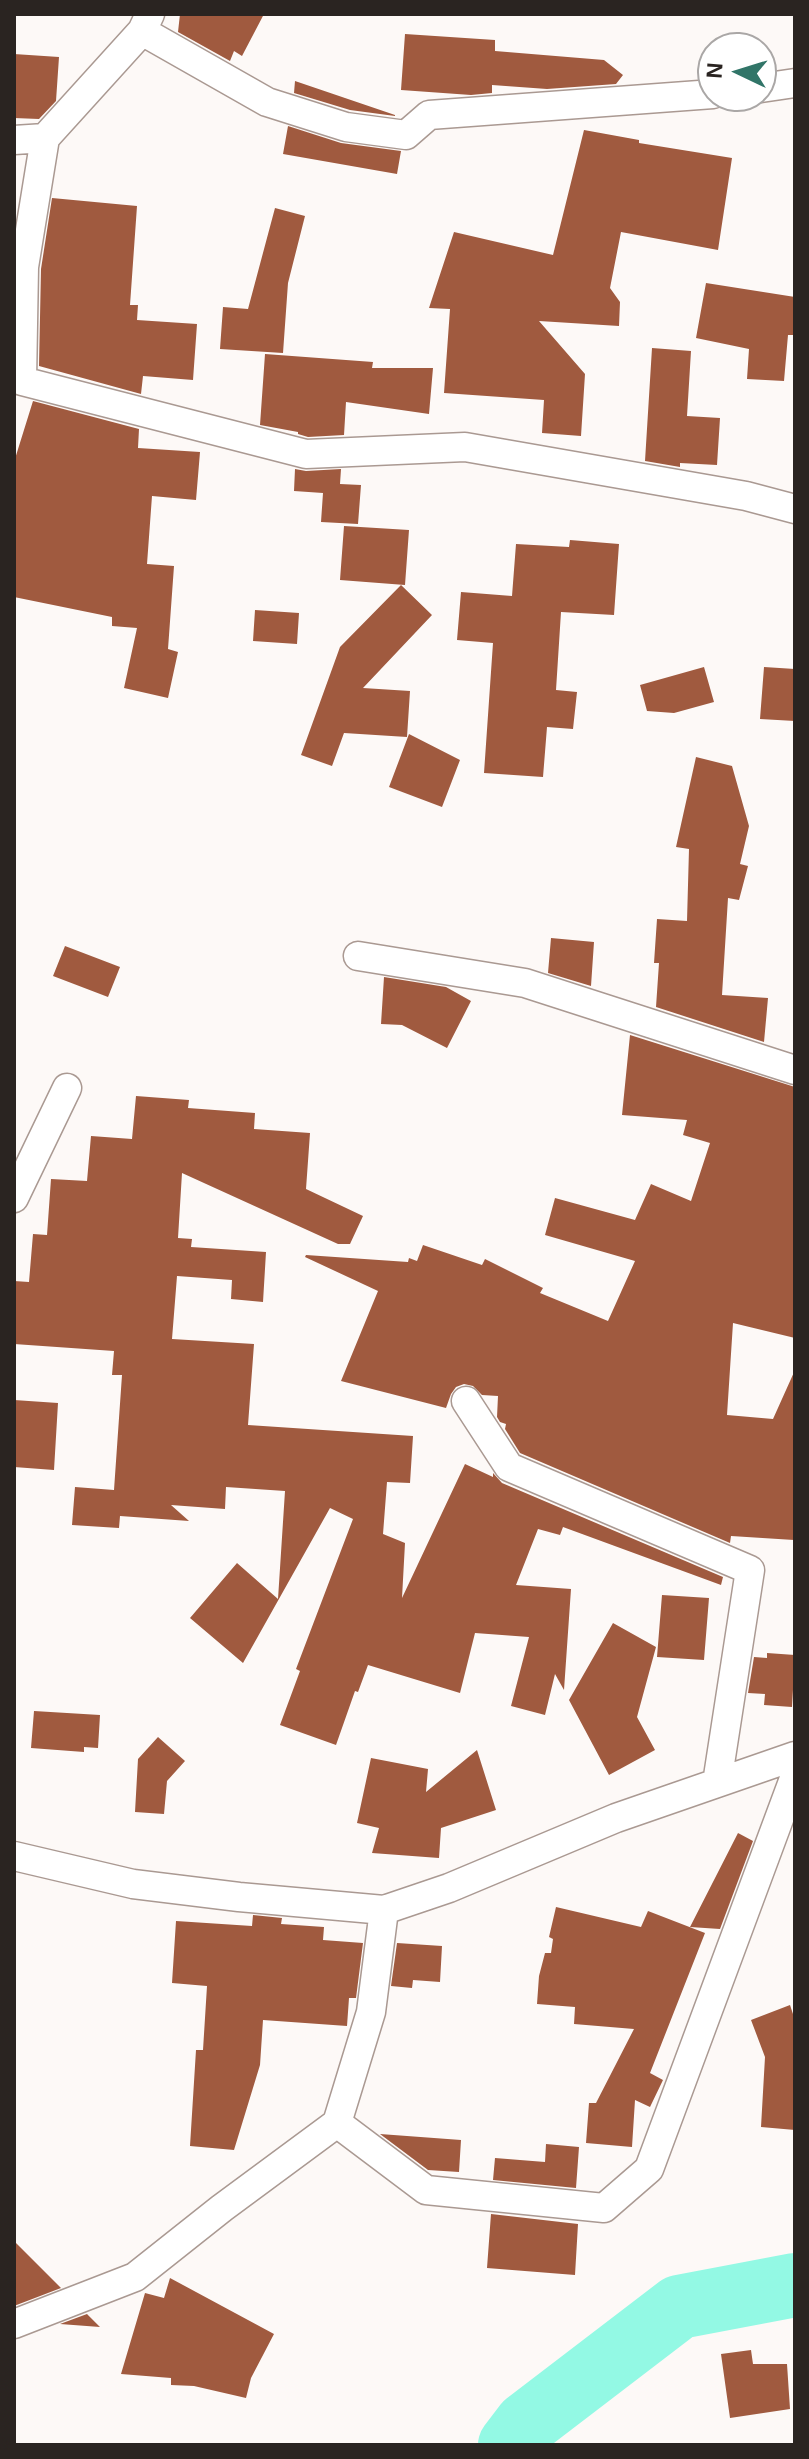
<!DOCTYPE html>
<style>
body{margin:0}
#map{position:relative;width:809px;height:2459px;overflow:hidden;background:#fdf9f7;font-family:Helvetica,sans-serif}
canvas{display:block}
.frame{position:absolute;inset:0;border:16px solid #2a2421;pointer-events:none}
.north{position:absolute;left:697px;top:32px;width:80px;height:80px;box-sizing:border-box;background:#fff;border:2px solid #aaa7a6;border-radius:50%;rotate:274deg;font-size:22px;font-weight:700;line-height:32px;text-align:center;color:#2a2421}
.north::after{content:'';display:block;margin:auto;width:28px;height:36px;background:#317568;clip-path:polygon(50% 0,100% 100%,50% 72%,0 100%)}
</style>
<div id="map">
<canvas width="809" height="2459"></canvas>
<div class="frame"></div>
<div class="north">N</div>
</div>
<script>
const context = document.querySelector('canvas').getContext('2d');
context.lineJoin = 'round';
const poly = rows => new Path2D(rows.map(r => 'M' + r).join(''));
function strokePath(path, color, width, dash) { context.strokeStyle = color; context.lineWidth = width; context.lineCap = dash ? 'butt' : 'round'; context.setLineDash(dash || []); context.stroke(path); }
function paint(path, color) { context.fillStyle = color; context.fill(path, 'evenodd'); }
const river = poly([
 [510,2445,526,2424,679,2307,795,2285]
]);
const building = poly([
 [180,14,264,14,242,56,234,51,230,61,178,32],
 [405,34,495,40,495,51,604,60,623,75,616,84,547,89,492,85,492,93,471,95,401,90],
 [14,54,59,57,56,101,39,119,14,118],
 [295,81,395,115,395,116,350,110,294,93],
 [288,126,341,143,401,151,397,174,283,154],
 [584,130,639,140,639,143,732,158,718,250,621,232,610,288,620,302,619,326,539,321,585,374,581,436,542,433,544,400,444,393,450,309,429,308,454,232,553,255],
 [52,198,137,206,130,305,138,305,137,320,197,324,193,380,143,376,141,394,39,366,41,269],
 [275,208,305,216,288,283,283,353,220,349,223,307,248,309],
 [706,283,795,297,795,335,788,335,784,381,747,379,749,349,696,338],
 [652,348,691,351,687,416,720,418,717,465,680,463,680,467,645,461],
 [265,354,373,362,372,368,433,368,429,414,346,402,344,435,308,437,298,434,298,432,260,425],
 [33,401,139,429,138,448,200,452,196,500,152,496,147,564,174,566,168,649,178,652,168,698,124,688,137,628,112,626,112,617,14,597,14,462],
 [295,469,306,471,341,469,340,484,361,485,358,524,321,522,323,493,294,491],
 [344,526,409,530,405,585,340,580],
 [570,540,619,544,614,615,561,612,556,690,577,692,573,729,547,727,543,777,484,773,493,643,457,640,461,592,512,596,516,544,569,547],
 [401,585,432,615,363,688,410,691,407,737,344,733,332,766,301,755,340,647],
 [255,610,299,613,297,644,253,641],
 [704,667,714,702,674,713,647,711,640,685],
 [764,667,795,669,795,721,760,719],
 [409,734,460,760,442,807,389,787],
 [696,757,732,766,749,826,740,864,748,866,739,900,728,898,722,995,768,998,764,1042,656,1007,659,963,654,963,657,919,687,921,689,849,676,847],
 [551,938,594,942,591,986,548,973],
 [65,946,120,967,108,997,53,976],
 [384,977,446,987,471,1001,447,1048,402,1025,381,1024],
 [630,1035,795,1087,795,1338,733,1323,727,1415,773,1419,795,1370,794,1540,731,1536,730,1543,520,1453,505,1429,506,1424,500,1422,497,1417,498,1396,482,1395,473,1386,464,1384,456,1387,451,1394,446,1408,341,1381,378,1291,305,1257,306,1255,408,1262,409,1258,417,1261,423,1245,482,1265,485,1259,543,1288,540,1293,608,1321,635,1261,545,1235,555,1198,635,1220,651,1184,691,1201,710,1143,683,1135,687,1120,622,1115],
 [136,1096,189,1100,188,1108,255,1113,254,1129,310,1133,306,1189,363,1216,350,1244,338,1244,182,1173,178,1238,192,1239,191,1247,266,1252,263,1302,231,1299,232,1280,177,1276,172,1339,254,1344,248,1425,413,1436,410,1483,387,1482,383,1534,405,1543,402,1598,465,1464,493,1477,493,1473,502,1483,723,1577,721,1585,563,1527,560,1535,538,1529,516,1585,571,1589,564,1690,555,1674,545,1715,511,1706,529,1637,475,1633,460,1693,368,1665,358,1692,355,1691,336,1745,280,1725,300,1671,296,1669,353,1519,330,1508,243,1663,190,1618,237,1563,278,1599,285,1491,226,1487,225,1509,171,1505,189,1521,120,1516,119,1528,72,1525,75,1487,114,1490,122,1375,112,1375,114,1351,14,1344,14,1281,29,1282,33,1234,47,1235,51,1179,87,1181,91,1136,132,1139],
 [14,1400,58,1403,54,1470,14,1467],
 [662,1595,709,1598,704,1660,657,1657],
 [613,1623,656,1647,637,1717,655,1750,609,1775,569,1700],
 [767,1653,795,1655,792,1707,764,1705,765,1694,748,1693,754,1657,767,1658],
 [34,1711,100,1715,98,1748,84,1747,84,1752,31,1748],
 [158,1737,185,1761,167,1781,164,1814,135,1812,138,1759],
 [477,1750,496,1810,441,1828,439,1858,372,1853,379,1828,357,1823,371,1758,428,1769,426,1792],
 [738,1833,753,1841,720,1929,690,1927],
 [556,1907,641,1927,648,1911,705,1933,650,2073,663,2080,650,2107,635,2100,632,2147,586,2143,589,2103,596,2103,634,2029,574,2024,575,2007,537,2004,539,1976,545,1953,551,1953,553,1939,549,1937],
 [253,1915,282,1918,281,1924,324,1927,323,1940,363,1943,356,1998,349,1998,347,2026,263,2020,260,2065,234,2150,190,2146,196,2050,203,2050,207,1986,172,1983,176,1921,252,1926],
 [397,1943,442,1946,440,1982,413,1980,412,1988,391,1986],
 [790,2005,795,2020,795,2130,761,2127,765,2057,751,2020],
 [380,2134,461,2140,459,2172,428,2170],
 [546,2144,579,2147,576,2188,493,2180,495,2158,545,2162],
 [491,2214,578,2224,575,2275,487,2268],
 [14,2241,61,2288,14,2306],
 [170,2278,274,2334,251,2378,246,2398,194,2386,171,2385,171,2378,121,2374,145,2293,164,2298],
 [87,2314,100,2327,60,2324],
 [751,2350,753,2364,787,2364,790,2409,730,2418,721,2354]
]);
const minor = poly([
 [142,31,267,102,346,127,406,135,429,115,713,94],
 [761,88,795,83],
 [45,138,142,31,150,14],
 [14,140,45,138,24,267,22,381,306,454,465,447,746,496,795,509],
 [358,956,525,983,795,1070],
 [14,1198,67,1088],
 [466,1401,509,1467,750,1570,717,1783],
 [14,1856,133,1884,239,1897,384,1910,449,1888,616,1818,795,1756],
 [337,2123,426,2190,604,2208,649,2169,795,1776],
 [14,2324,135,2277,222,2208,337,2123,371,2012,384,1910]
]);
strokePath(river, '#93f9e4', 64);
paint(building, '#a05a3f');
strokePath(minor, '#aa9992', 31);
strokePath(minor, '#fff', 28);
</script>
